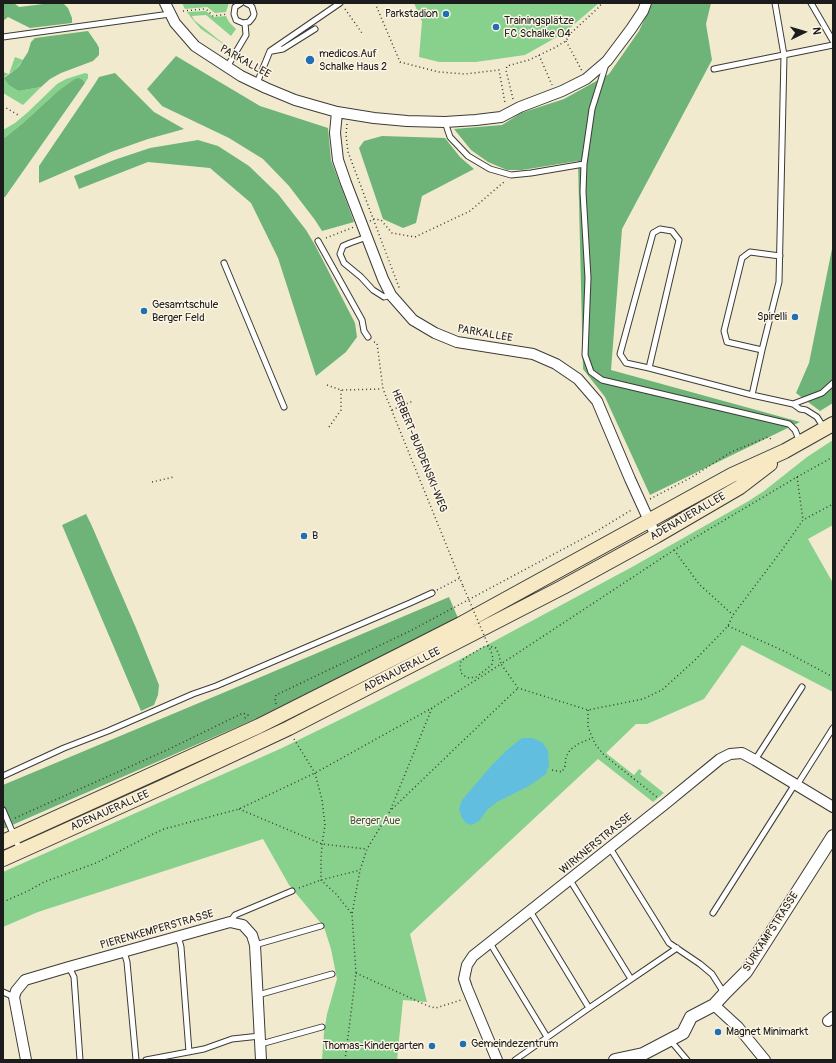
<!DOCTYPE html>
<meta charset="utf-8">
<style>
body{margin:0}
#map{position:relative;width:836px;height:1063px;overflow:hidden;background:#f2eacf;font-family:Pangolin,sans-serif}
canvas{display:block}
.frame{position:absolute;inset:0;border:4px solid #1c1c1c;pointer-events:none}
.north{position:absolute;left:784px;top:12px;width:40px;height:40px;-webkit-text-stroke:3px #fcf5e5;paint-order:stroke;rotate:85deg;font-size:11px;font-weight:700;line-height:16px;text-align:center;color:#1c1c1c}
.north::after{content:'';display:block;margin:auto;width:14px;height:18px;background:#1c1c1c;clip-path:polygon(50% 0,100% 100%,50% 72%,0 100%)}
</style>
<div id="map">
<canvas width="836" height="1063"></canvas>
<div class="frame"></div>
<div class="north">N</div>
</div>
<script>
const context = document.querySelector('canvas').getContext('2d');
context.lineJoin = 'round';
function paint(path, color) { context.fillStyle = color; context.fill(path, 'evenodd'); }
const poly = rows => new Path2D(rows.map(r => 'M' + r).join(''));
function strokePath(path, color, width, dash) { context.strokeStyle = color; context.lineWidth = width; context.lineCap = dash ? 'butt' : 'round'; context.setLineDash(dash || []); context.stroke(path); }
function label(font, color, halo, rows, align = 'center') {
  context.font = font + ' Pangolin,sans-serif'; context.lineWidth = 3; context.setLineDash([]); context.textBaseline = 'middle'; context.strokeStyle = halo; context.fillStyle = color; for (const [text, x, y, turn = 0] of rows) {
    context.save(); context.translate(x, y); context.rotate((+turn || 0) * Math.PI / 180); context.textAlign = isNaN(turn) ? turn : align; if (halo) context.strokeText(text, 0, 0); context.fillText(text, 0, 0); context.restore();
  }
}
const green = poly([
 [182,3,229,3,226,12,215,13,207,7,185,9],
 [414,3,599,3,564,33,525,55,476,62,439,62,419,57,422,22],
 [206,11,213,17,226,16,229,22,236,29,231,36,206,15,192,16,194,20,229,48,201,29,193,20,187,12],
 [15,57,23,60,16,69,4,77,19,91,41,87,23,105,3,93,3,72,9,74],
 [85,73,88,74,88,78,85,83,83,80,73,80,59,90,23,123,3,139,3,130,15,123,28,112,57,84,66,79],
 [833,440,833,525,808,539,833,583,833,692,742,645,704,699,647,724,636,724,606,753,634,775,639,769,642,771,640,774,664,793,653,802,598,759,410,934,427,1002,403,1000,397,1060,322,1060,324,1032,327,1014,337,979,331,949,324,927,289,885,263,839,38,912,3,927,3,872,282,748,374,703,459,660,632,567,747,502,764,491,807,457]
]);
const forest = poly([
 [3,3,14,3,19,7,51,3,63,3,68,8,72,18,72,23,30,28,8,17,3,21],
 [652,3,711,3,706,24,712,60,622,229,611,370,800,422,650,495,605,397,583,369,578,161,522,170,507,170,488,162,471,150,454,129,502,125,521,113,564,99,609,74,639,31],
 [88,31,97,44,99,48,99,55,93,61,61,73,50,79,41,87,19,91,9,85,4,78,16,69,19,66,28,52,31,42,35,38],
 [176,56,260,106,328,128,331,160,354,222,322,231,315,220,289,186,263,159,229,138,162,106,147,89],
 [115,73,154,112,184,129,148,139,111,152,39,183,39,166,94,85,99,77],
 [78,78,83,80,85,83,5,197,3,197,3,139,23,123,59,90,73,80],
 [382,136,445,138,460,157,474,169,422,196,416,223,403,228,383,219,359,148,364,141],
 [198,140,218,146,249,166,278,194,306,230,315,245,355,323,357,337,346,352,316,376,278,258,251,203,210,168,148,162,79,189,74,176,114,160,150,148],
 [833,244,833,403,820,411,796,393,809,363],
 [86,514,91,524,136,628,159,685,158,695,154,705,141,711,62,525],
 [449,597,458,618,253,720,3,829,3,785,249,682]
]);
const water = poly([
 [522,738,533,738,543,743,548,751,549,765,546,774,529,786,497,802,487,810,480,820,472,825,466,823,462,818,459,810,462,800,492,765,507,750]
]);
const path = poly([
 [375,3,400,62,439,72,465,74,499,70,505,103],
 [345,9,362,33],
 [183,11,204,9,207,10,213,16,228,14],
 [566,41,582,71],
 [539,55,552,85],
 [513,99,506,70,507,66,529,60,554,48,566,41,570,34,599,7,602,3],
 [3,106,18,115],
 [347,124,346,135,348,152,400,290],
 [370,221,374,219,381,220,392,233,415,237,470,211,505,181],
 [326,238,354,227],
 [374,342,377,343,383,389,463,586],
 [327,385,341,390,382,389],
 [392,410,413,401],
 [329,427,341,410,341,390],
 [833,457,797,477,674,550,501,664,518,688,588,710,643,699,662,690,694,661,728,626,733,615,782,550,803,520,833,504],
 [797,477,803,520],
 [152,482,174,477],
 [650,499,692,477,731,452,768,437,771,439],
 [674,550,699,584,733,615],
 [437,590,460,578],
 [728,626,786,652,833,677],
 [276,704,275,701,276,695,410,631,597,531,633,509],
 [588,710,588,727,595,744,604,755,658,798],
 [294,739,315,773,322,800,325,825,322,844,321,860,321,880,336,894,352,914],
 [552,770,562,772,565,766,566,757,570,750,578,744,592,738],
 [239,809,322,844,366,849],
 [392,809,518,688],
 [15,818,167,750,243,713,248,715,244,719],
 [299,888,321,880,360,870],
 [3,902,28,891,44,882,96,863,151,835,164,829,239,809,315,773,432,708],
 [356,973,428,1006,436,1008,461,1000],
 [345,1060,356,973,352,914,360,870,367,849,390,811,432,708,501,664,499,655,496,648,488,646,483,647,475,652]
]);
const service = poly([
 [241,3,235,7,234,14,236,20,243,23,249,22,253,17,254,14,252,7,250,5,246,3],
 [775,3,784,55,779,282,762,350,752,395,793,404,800,409,806,410,817,417,824,428],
 [811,3,833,41],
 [3,37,170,14],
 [272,51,283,49,315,29],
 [606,64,592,109,584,164,583,192,588,278,585,355,591,372,602,380,789,424,795,430,800,442],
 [227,67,246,35,245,23],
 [714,69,833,45],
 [257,83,270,51,340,3],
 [445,122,450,137,468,156,490,169,511,175,531,173,584,164],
 [367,237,350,243,343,246,340,254,344,263,361,277,373,290,384,297,391,295],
 [318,241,362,320,364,331,368,337],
 [224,263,284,407],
 [762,350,727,342,724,331,742,258,750,252,780,256],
 [649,368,679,240,672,231,660,229,653,233,620,354,626,363,649,368,752,395],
 [793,404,822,393,833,383],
 [755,760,802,687],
 [3,776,64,748,108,731,193,694,216,686,410,603,432,593],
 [797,785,833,728],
 [3,810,20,850],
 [610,848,669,943,700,964,712,974,724,993],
 [570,880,631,979],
 [530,911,589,1008],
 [713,913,795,784],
 [230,922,235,915,292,891],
 [178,936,181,947,189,1052],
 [490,943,547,1037],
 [255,945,321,926],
 [124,952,127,962,136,1060],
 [69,967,74,977,80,1060],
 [3,992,14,997],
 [258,995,332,974],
 [670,1040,687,1060],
 [261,1044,322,1027],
 [146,1060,204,1049,232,1039,260,1036],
 [515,1060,589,1008,677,948]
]);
const minor = poly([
 [165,3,175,23,195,46,241,76,266,88,295,100,337,112,374,118,407,121,445,122,476,120,501,117,520,107,562,91,586,79,607,61,631,29,643,11,646,3],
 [337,112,335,133,338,160,346,183,383,279,391,295,413,320,435,333,457,342,533,354,556,364,578,379,597,401,630,479,656,536],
 [714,1005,738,1027,765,1060],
 [828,1021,833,1017],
 [26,1060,14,997,16,991,25,980,69,967,230,922,243,925,252,935,255,945,261,1060],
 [497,1060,467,988,464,979,467,965,473,956,665,804,720,759,730,754,742,753,755,760,833,807]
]);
const tertiary = poly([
 [615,1060,643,1054,683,1033,691,1017,714,1005,725,993,746,972,833,836]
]);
const secondary = poly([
 [3,842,259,726,402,654,461,624,732,475,785,451,833,424],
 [3,859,165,786,289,728,470,635,563,587,656,536,740,487,770,464]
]);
const pathBridge = poly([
 [463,586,492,654,493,659,492,664,488,668,476,677,469,678,466,677,461,673,460,665,461,661,465,658,475,652]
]);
const markers = [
 [446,14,4,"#1f6fb2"],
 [496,27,4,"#1f6fb2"],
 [310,60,5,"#1f6fb2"],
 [144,311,4,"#1f6fb2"],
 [795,317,4,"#1f6fb2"],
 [304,536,4,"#1f6fb2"],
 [718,1032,4,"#1f6fb2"],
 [463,1044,4,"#1f6fb2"],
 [432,1046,4,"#1f6fb2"]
];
const poiNames = [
 ["Parkstadion",438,14,"right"],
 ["Trainingsplätze",504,21],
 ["FC Schalke 04",504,34],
 ["medicos.Auf",319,54],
 ["Schalke Haus 2",319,67],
 ["Gesamtschule",152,305],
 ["Berger Feld",152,318],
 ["Spirelli",787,317,"right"],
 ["B",312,536],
 ["Magnet Minimarkt",726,1032],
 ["Gemeindezentrum",471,1044],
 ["Thomas-Kindergarten",424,1046,"right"]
];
const streetNames = [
 ["PARKALLEE",245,62,29],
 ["PARKALLEE",485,334,10],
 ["HERBERT-BURDENSKI-WEG",419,451,68],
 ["ADENAUERALLEE",688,517,-30],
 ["ADENAUERALLEE",402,670,-27],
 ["ADENAUERALLEE",110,811,-24],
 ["WIRKNERSTRASSE",596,844,-39],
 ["PIERENKEMPERSTRASSE",157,930,-16],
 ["SURKAMPSTRASSE",771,932,-57]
];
const parkNames = [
 ["Berger Aue",375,821]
];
paint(green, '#88d18d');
paint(forest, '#6eb378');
paint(water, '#61bedf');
strokePath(service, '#3c3b37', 7);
strokePath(minor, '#3c3b37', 12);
strokePath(tertiary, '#3c3b37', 14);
strokePath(secondary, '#3c3b37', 16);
strokePath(path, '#3c3b37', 1.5, [1, 3]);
strokePath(service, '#fff', 5);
strokePath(minor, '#fff', 10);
strokePath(tertiary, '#fff', 12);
strokePath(secondary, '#f6e9c3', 14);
strokePath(pathBridge, '#3c3b37', 1.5, [1, 3]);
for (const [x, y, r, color] of markers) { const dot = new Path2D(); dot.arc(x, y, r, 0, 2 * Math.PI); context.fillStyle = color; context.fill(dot); strokePath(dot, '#fcf5e5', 1.5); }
label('11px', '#1c1c1c', '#fcf5e5', poiNames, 'left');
label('11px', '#1c1c1c', '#fcf5e5', streetNames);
label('11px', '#425b44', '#fcf5e5', parkNames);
</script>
